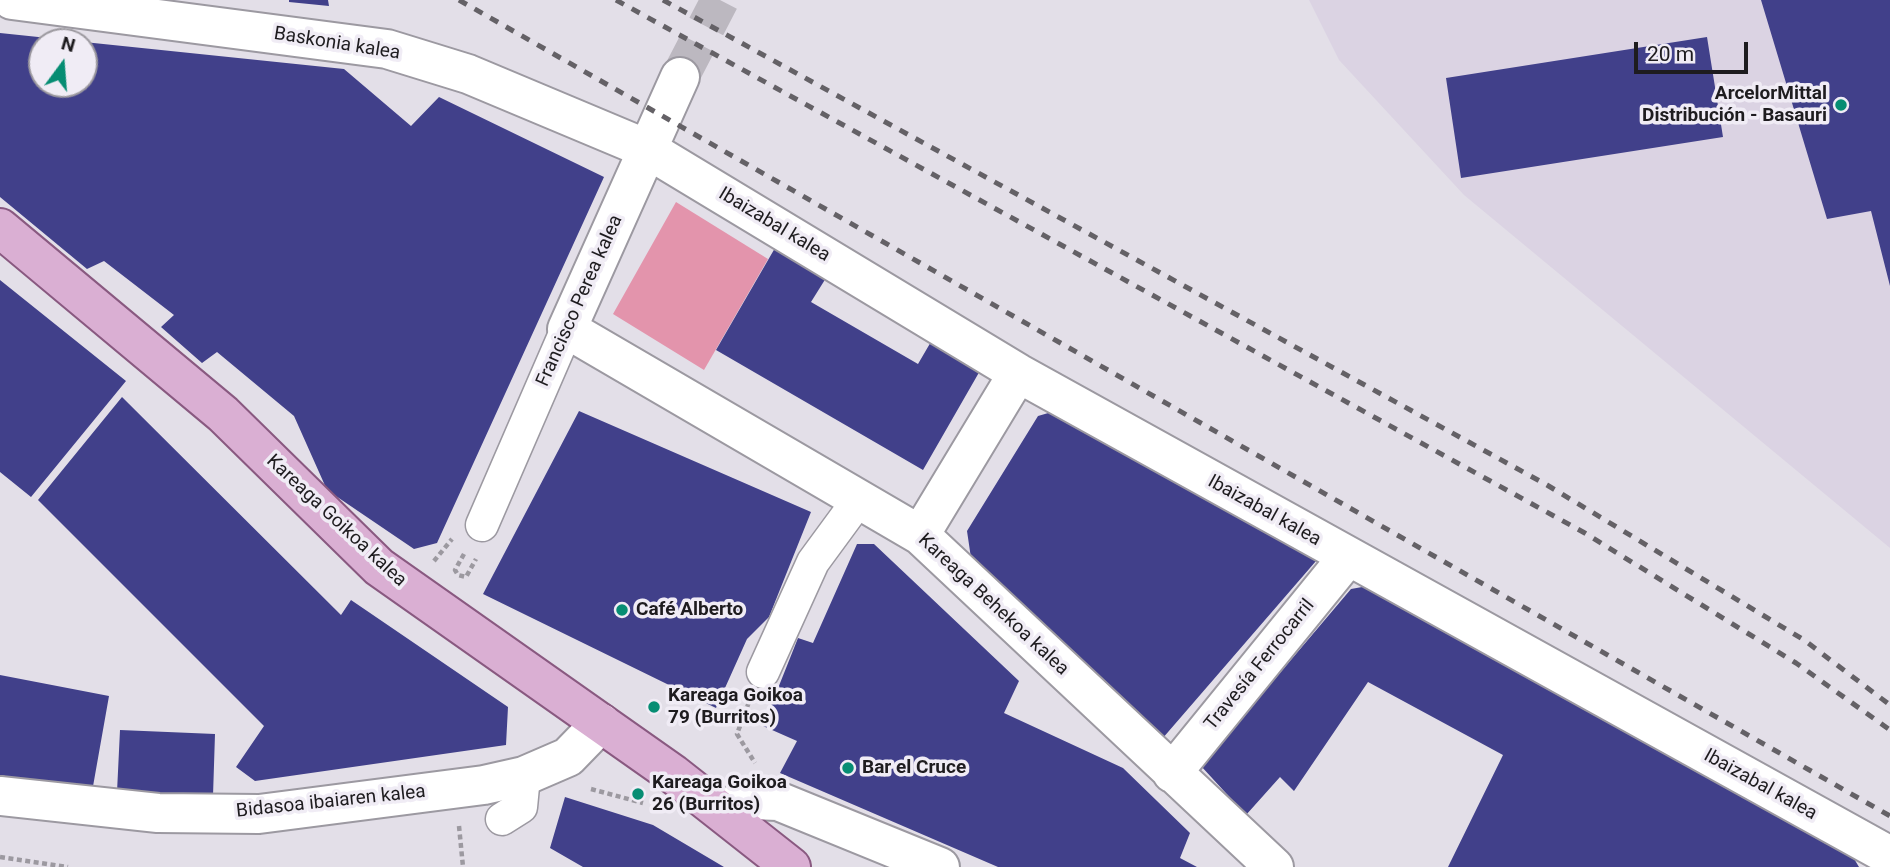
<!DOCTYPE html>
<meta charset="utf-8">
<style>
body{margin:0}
#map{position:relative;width:1890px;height:867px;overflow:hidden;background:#e3dfe8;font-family:Roboto,sans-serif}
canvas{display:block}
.north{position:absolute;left:28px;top:28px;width:70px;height:70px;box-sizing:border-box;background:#f0ecf5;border:2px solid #9c999f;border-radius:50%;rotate:16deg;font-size:19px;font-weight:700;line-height:28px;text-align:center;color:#1e1c1f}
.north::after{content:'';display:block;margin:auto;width:24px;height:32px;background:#068d73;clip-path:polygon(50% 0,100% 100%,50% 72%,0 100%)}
.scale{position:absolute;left:1634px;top:42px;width:114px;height:32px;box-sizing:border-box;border:4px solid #1e1c1f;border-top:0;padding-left:9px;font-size:21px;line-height:24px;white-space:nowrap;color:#1e1c1f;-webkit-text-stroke:5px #f0ecf5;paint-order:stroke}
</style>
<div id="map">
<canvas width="1890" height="867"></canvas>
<div class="north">N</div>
<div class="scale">20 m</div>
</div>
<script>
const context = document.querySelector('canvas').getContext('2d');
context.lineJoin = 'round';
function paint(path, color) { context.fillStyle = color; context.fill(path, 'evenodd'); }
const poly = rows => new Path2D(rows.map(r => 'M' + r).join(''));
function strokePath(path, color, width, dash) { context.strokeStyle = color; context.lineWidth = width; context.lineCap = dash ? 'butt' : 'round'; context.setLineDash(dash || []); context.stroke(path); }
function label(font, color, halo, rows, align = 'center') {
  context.font = font + ' Roboto,sans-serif'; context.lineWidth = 7; context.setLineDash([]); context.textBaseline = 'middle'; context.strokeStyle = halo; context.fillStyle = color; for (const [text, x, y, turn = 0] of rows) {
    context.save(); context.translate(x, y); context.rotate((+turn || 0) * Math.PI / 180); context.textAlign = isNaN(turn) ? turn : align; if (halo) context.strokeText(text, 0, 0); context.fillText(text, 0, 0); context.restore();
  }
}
const built = poly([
 [1309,0,1890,0,1890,548,1464,195,1339,60]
]);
const green = poly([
 [676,202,768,259,704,370,613,314]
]);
const building = poly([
 [289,0,328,0,329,6,289,2],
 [1761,0,1890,0,1890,286,1871,211,1827,219],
 [0,33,67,40,42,42,42,84,84,84,84,42,344,69,411,126,439,97,604,177,437,543,414,549,327,490,294,416,217,352,202,363,161,327,174,315,104,261,87,269,0,197],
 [1707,37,1723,137,1461,178,1446,78],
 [775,248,826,278,811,302,918,364,932,340,981,369,923,470,716,350],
 [0,280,126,381,31,497,0,472],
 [122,397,341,615,351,600,508,707,506,745,255,781,236,767,264,726,38,500],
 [1062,409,1316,561,1162,739,971,558,967,531,1038,416],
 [579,411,811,512,769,617,747,639,716,708,483,594],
 [857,544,874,544,1019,681,1004,713,1123,768,1190,833,1180,858,1197,867,998,867,780,773,797,741,763,726,798,638,813,643],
 [1379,584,1853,857,1859,867,1448,867,1503,755,1368,682,1294,791,1280,777,1246,815,1201,766,1351,589],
 [0,675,109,696,92,792,0,775],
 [120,730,215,734,213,796,117,792],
 [565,797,653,825,724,867,583,867,550,848]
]);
const minorTunnel = poly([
 [680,77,720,0]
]);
const path = poly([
 [464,554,455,570,458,575,466,577,476,559],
 [434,561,452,539],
 [749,702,737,734,755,763],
 [591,789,643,803],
 [459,826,463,867],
 [0,857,68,867]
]);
const pedestrian = poly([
 [482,525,567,329],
 [763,672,813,562,860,498],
 [502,819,521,807,524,776]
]);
const minor = poly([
 [12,0,387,49,468,74,647,149,1018,373,1890,856],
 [680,77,567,329,920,535,1274,867],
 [920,535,1018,373],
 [1172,773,1347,558],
 [0,796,158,813,259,814,484,785,524,776,568,757,601,723],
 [719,809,752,800,778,801,940,867]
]);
const primary = poly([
 [0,228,223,414,379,567,673,774,791,867]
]);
const rail = poly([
 [459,0,1890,816],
 [616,0,1583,532,1796,663,1890,730],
 [663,0,1547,485,1804,640,1890,705]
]);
const markers = [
 [1841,105,7,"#068d73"],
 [622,610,7,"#068d73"],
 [654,707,7,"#068d73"],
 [848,768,7,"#068d73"],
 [638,794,7,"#068d73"]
];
const streetNames = [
 ["Baskonia kalea",337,44,9],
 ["Ibaizabal kalea",774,225,31],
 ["Francisco Perea kalea",580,301,-66],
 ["Ibaizabal kalea",1264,511,29],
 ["Kareaga Goikoa kalea",336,521,43],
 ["Kareaga Behekoa kalea",993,605,43],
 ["Travesía Ferrocarril",1260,665,-51],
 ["Ibaizabal kalea",1760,785,29],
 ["Bidasoa ibaiaren kalea",331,802,-6]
];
const poiNames = [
 ["ArcelorMittal",1827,94,"right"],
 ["Distribución - Basauri",1827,116,"right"],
 ["Café Alberto",636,610],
 ["Kareaga Goikoa",668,696],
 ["79 (Burritos)",668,718],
 ["Bar el Cruce",862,768],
 ["Kareaga Goikoa",652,783],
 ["26 (Burritos)",652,805]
];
paint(built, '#dbd3e3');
paint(green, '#e394ac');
paint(building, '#41408a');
strokePath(minorTunnel, '#bcb8c0', 38, [38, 19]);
strokePath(pedestrian, '#9c99a1', 35);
strokePath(minor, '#9c99a1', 42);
strokePath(primary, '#895980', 42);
strokePath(path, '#9c99a0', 4.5, [5, 3.5]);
strokePath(pedestrian, '#fff', 32);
strokePath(minor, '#fff', 38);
strokePath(primary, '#daafd3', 38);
strokePath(rail, '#646166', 5, [9, 9]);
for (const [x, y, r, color] of markers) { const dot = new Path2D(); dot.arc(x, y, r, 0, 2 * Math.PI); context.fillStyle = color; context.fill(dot); strokePath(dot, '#f0ecf5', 2.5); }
label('19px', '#1e1c1f', '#f0ecf5', streetNames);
label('bold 19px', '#1e1c1f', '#f0ecf5', poiNames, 'left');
</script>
